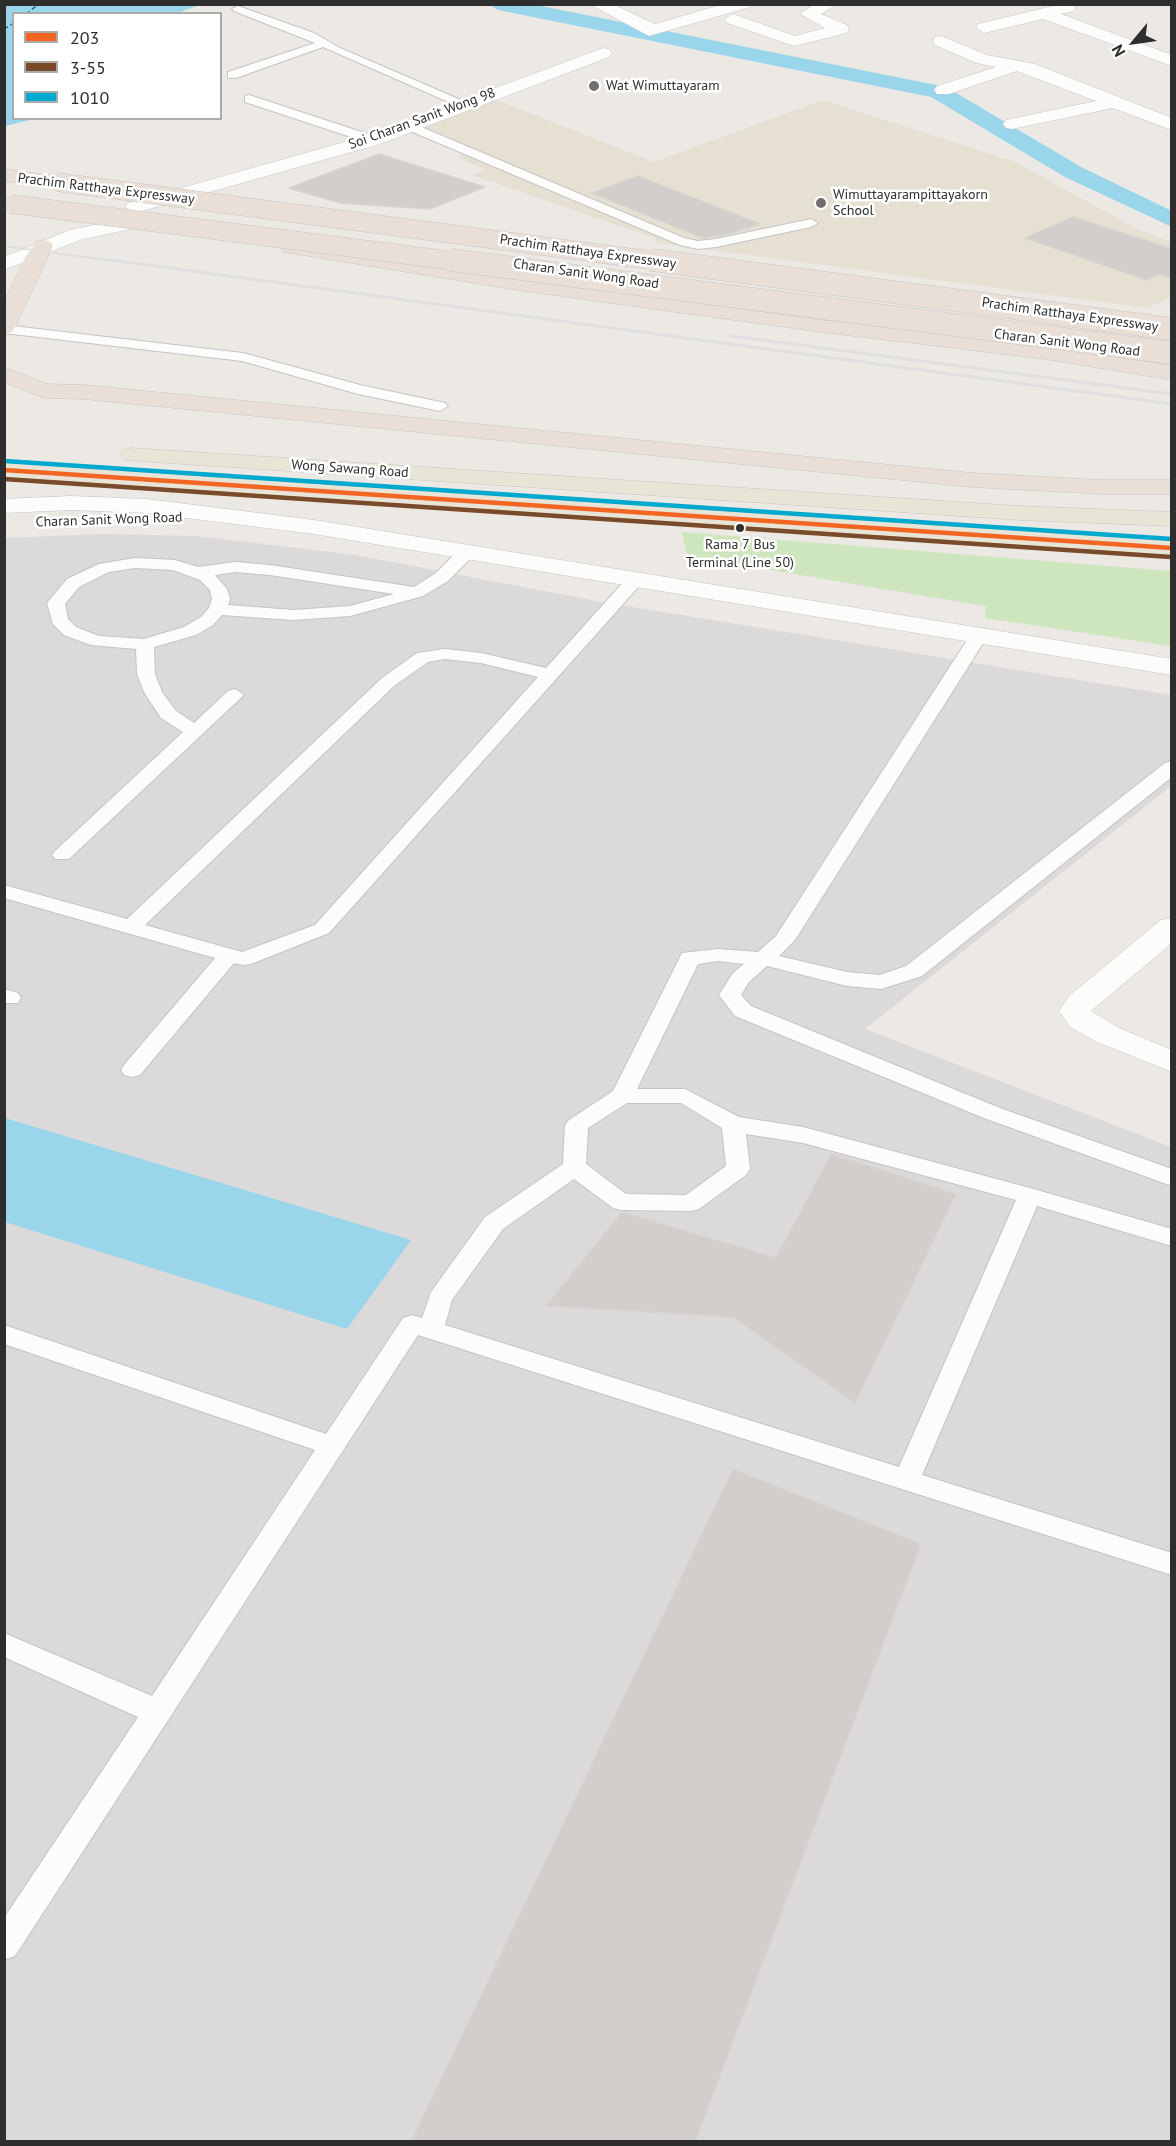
<!DOCTYPE html>
<style>
body{margin:0}
#map{position:relative;width:1176px;height:2146px;overflow:hidden;background:#ece8e4;font-family:"PT Sans",sans-serif}
canvas{display:block}
.frame{position:absolute;inset:0;border:6px solid #2e2e2e;pointer-events:none}
.legend{position:absolute;left:12px;top:12px;width:210px;height:108px;box-sizing:border-box;background:#fff;border:2px solid #ababab;margin:0;padding:8px 10px;list-style:none;font-size:18px;color:#2e2e2e}
.legend li{display:flex;align-items:center;gap:12px;height:30px}
.legend b{width:30px;border:2px solid #ababab}
.north{position:absolute;left:1104px;top:12px;width:60px;height:60px;-webkit-text-stroke:4px #fff;paint-order:stroke;rotate:241deg;font-size:16px;font-weight:700;line-height:24px;text-align:center;color:#2e2e2e}
.north::after{content:'';display:block;margin:auto;width:21px;height:27px;background:#2e2e2e;clip-path:polygon(50% 0,100% 100%,50% 72%,0 100%)}
</style>
<div id="map">
<canvas width="1176" height="2146"></canvas>
<div class="frame"></div>
<ul class="legend">
<li><b style="height:8px;background:#f26522"></b>203</li>
<li><b style="height:8px;background:#7a4b2a"></b>3-55</li>
<li><b style="height:8px;background:#00a9ce"></b>1010</li>
</ul>
<div class="north">N</div>
</div>
<script>
const context = document.querySelector('canvas').getContext('2d');
context.lineJoin = 'round';
function paint(path, color) { context.fillStyle = color; context.fill(path, 'evenodd'); }
const poly = rows => new Path2D(rows.map(r => 'M' + r).join(''));
function strokePath(path, color, width, dash) { context.strokeStyle = color; context.lineWidth = width; context.lineCap = dash ? 'butt' : 'round'; context.setLineDash(dash || []); context.stroke(path); }
function label(font, color, halo, rows, align = 'center') {
  context.font = font + ' "PT Sans",sans-serif'; context.lineWidth = 5; context.setLineDash([]); context.textBaseline = 'middle'; context.strokeStyle = halo; context.fillStyle = color; for (const [text, x, y, turn = 0] of rows) {
    context.save(); context.translate(x, y); context.rotate((+turn || 0) * Math.PI / 180); context.textAlign = isNaN(turn) ? turn : align; if (halo) context.strokeText(text, 0, 0); context.fillText(text, 0, 0); context.restore();
  }
}
const industrial = poly([
 [105,534,196,536,355,555,602,602,1171,695,1171,786,865,1029,1171,1147,1171,2141,5,2141,4,538]
]);
const education = poly([
 [494,99,654,162,823,100,1015,162,1139,230,1171,242,1171,297,1147,308,657,243,654,238,472,175,486,170,456,157,468,153,411,129]
]);
const green = poly([
 [682,532,1171,571,1171,646,985,618,986,606,687,556]
]);
const water = poly([
 [5,4,200,4,200,5,177,13,14,14,14,118,34,119,5,126],
 [4,1118,5,1118,411,1240,347,1329,5,1222]
]);
const canal = poly([
 [488,4,531,4,946,87,1081,167,1172,211,1172,227,1065,177,931,97,498,10,488,4]
]);
const ferry = poly([
 [26,14,39,4],
 [4,29,14,23]
]);
const building = poly([
 [379,154,485,187,430,209,340,203,289,188,379,154],
 [638,176,760,224,725,235,703,238,592,193,638,176],
 [1073,217,1172,249,1172,278,1157,274,1147,280,1025,238,1073,217],
 [831,1154,956,1194,855,1403,733,1317,546,1306,622,1212,776,1258,831,1154],
 [733,1469,921,1544,695,2142,411,2142,733,1469]
]);
const service = poly([
 [238,6,314,33,338,47,470,104,460,107,323,47,236,78,228,78,228,72,315,43,234,11,232,9,238,6],
 [249,95,377,137,379,140,373,144,369,143,245,102,245,96,249,95],
 [407,121,684,238,698,241,716,239,811,219,818,223,811,227,716,247,698,249,680,245,403,128,403,122,407,121],
 [4,325,243,353,360,385,445,403,448,406,440,411,358,394,242,361,4,333,4,325],
 [467,547,473,548,475,552,473,556,448,581,423,596,350,616,294,620,222,615,213,625,196,635,154,647,155,674,162,692,175,710,194,723,228,691,235,689,244,695,69,859,55,859,52,855,55,851,183,732,161,718,144,692,137,674,136,649,91,645,64,635,53,624,47,603,67,579,99,564,135,558,175,560,198,567,236,562,270,565,414,587,436,573,461,548,467,547],
 [135,568,173,570,200,580,210,590,212,599,209,608,201,617,184,627,144,639,99,636,76,627,68,619,65,604,79,587,109,572,135,568],
 [236,572,270,575,394,594,350,606,294,610,228,605,230,599,227,589,215,575,236,572],
 [635,575,641,576,644,580,641,584,329,933,251,964,243,965,234,963,140,1075,132,1077,124,1075,121,1070,124,1065,215,958,4,898,4,885,127,919,382,678,417,653,445,649,481,653,546,668,629,576,635,575],
 [445,659,481,663,538,677,315,925,242,952,145,925,394,686,428,662,445,659],
 [978,632,987,637,795,940,779,956,847,972,880,975,906,966,1165,763,1172,761,1172,777,922,976,881,989,847,986,767,966,749,982,741,995,751,1006,1000,1108,1172,1169,1172,1186,984,1118,735,1016,719,995,733,973,744,964,718,961,698,964,637,1089,685,1089,739,1117,803,1127,1030,1188,1172,1229,1172,1246,1037,1206,922,1475,1172,1553,1172,1575,418,1335,15,1956,4,1960,4,1918,138,1717,4,1657,4,1633,152,1696,315,1450,4,1344,4,1325,326,1434,403,1318,412,1315,422,1318,431,1292,485,1217,563,1164,565,1125,569,1120,613,1091,682,953,718,949,758,952,776,936,969,637,978,632],
 [627,1103,681,1103,722,1128,726,1166,686,1195,626,1194,586,1164,588,1128,627,1103],
 [746,1134,803,1143,1016,1200,899,1467,445,1325,452,1300,503,1229,574,1179,613,1208,621,1210,691,1211,699,1209,746,1175,750,1169,746,1134],
 [4,989,18,993,21,998,18,1003,4,1003,4,989]
]);
const minor = poly([
 [589,4,612,4,655,24,724,4,752,4,750,7,649,36,589,4],
 [815,4,837,4,821,14,847,25,849,29,847,33,794,46,727,23,725,19,733,14,795,36,825,28,800,14,815,4],
 [1061,4,1073,4,1075,8,1073,11,1061,14,1172,55,1172,66,1043,19,984,33,976,28,978,24,1061,4],
 [941,36,987,55,1035,64,1172,118,1172,130,1113,108,1012,129,1006,128,1003,124,1006,120,1096,101,1017,71,949,94,937,94,934,90,937,86,996,67,976,63,935,45,933,41,935,37,941,36],
 [603,48,609,49,612,53,609,57,380,144,135,213,125,207,128,203,366,136,603,48],
 [1172,918,1172,943,1091,1011,1119,1028,1172,1050,1172,1072,1097,1042,1070,1027,1059,1011,1069,996,1161,920,1172,918]
]);
const secondary = poly([
 [159,215,166,217,169,221,166,225,136,228,83,239,4,270,4,257,70,230,136,216,159,215],
 [71,496,147,499,314,520,1172,659,1172,675,314,534,147,513,71,510,4,513,4,499,71,496]
]);
const primary = poly([
 [132,448,1019,506,1172,512,1172,526,1019,520,124,460,120,455,124,450,132,448],
 [4,463,1172,541,1172,555,4,477,4,463]
]);
const motorway = poly([
 [4,169,57,176,67,182,57,188,4,181,4,169],
 [43,240,50,242,53,246,15,327,12,332,4,333,4,303,25,258,36,242,43,240],
 [291,242,524,279,821,320,1045,345,1172,366,1172,380,1045,359,821,332,524,291,284,252,281,248,284,244,291,242],
 [4,367,47,384,84,385,972,473,1102,480,1172,480,1172,494,1102,494,972,487,84,399,44,398,4,382,4,367]
]);
const railFar1 = poly([
 [4,246,122,262]
]);
const rail = poly([
 [111,260,1172,404],
 [731,336,1172,394]
]);
const motorwayBridgeFar1 = poly([
 [57,182,664,262],
 [11,204,463,262]
]);
const motorwayBridge = poly([
 [451,260,1172,353],
 [652,260,1172,329]
]);
const bus1 = poly([
 [4,470,1172,548]
]);
const bus2 = poly([
 [4,479,1171,557]
]);
const bus3 = poly([
 [5,461,1172,539]
]);
const markers = [
 [594,86,6,"#706f6e"],
 [821,203,6,"#706f6e"],
 [740,528,5,"#2e2e2e"]
];
const farPoinames = [
 ["Wat Wimuttayaram",606,86],
 ["Wimuttayarampittayakorn",833,195],
 ["School",833,211]
];
const farStreetnames = [
 ["Soi Charan Sanit Wong 98",422,119,-20],
 ["Prachim Ratthaya Expressway",106,189,7],
 ["Prachim Ratthaya Expressway",588,252,8],
 ["Charan Sanit Wong Road",586,274,8],
 ["Prachim Ratthaya Expressway",1070,315,8],
 ["Charan Sanit Wong Road",1067,343,7],
 ["Wong Sawang Road",350,469,4],
 ["Charan Sanit Wong Road",109,520,-2]
];
const busNames = [
 ["Rama 7 Bus",740,545],
 ["Terminal (Line 50)",740,563]
];
paint(industrial, '#dcd9db');
paint(education, '#e6e0d3');
paint(green, '#cee6be');
paint(water, '#99d6ec');
paint(canal, '#99d6ec');
strokePath(ferry, '#0d6fa3', 1.5, [4.5, 3]);
paint(building, '#d1cecb');
strokePath(building, '#d7d4d0', 1.5);
strokePath(service, '#c5c4c5', 2);
strokePath(minor, '#c5c4c5', 1);
strokePath(secondary, '#c5c4c5', 1);
strokePath(primary, '#c6c5c4', 1);
strokePath(motorway, '#c6c5c4', 1);
paint(service, '#fcfcfb');
paint(minor, '#fcfcfb');
paint(secondary, '#fcfcfb');
paint(primary, '#e8e4d6');
paint(motorway, '#eadfd6');
strokePath(railFar1, '#dfdfe1', 2);
strokePath(rail, '#dfdfe1', 3);
strokePath(motorwayBridgeFar1, '#c6c5c4', 19, []);
strokePath(motorwayBridge, '#c6c5c4', 23, []);
strokePath(motorwayBridgeFar1, '#eadfd6', 18);
strokePath(motorwayBridge, '#eadfd6', 22);
strokePath(bus1, '#f26522', 4.5);
strokePath(bus2, '#7a4b2a', 4.5);
strokePath(bus3, '#00a9ce', 4.5);
for (const [x, y, r, color] of markers) { const dot = new Path2D(); dot.arc(x, y, r, 0, 2 * Math.PI); context.fillStyle = color; context.fill(dot); strokePath(dot, '#fff', 2); }
label('14px', '#2e2e2e', '#fff', farPoinames, 'left');
label('14px', '#2e2e2e', '#fff', farStreetnames);
label('14px', '#2e2e2e', '#fff', busNames);
</script>
